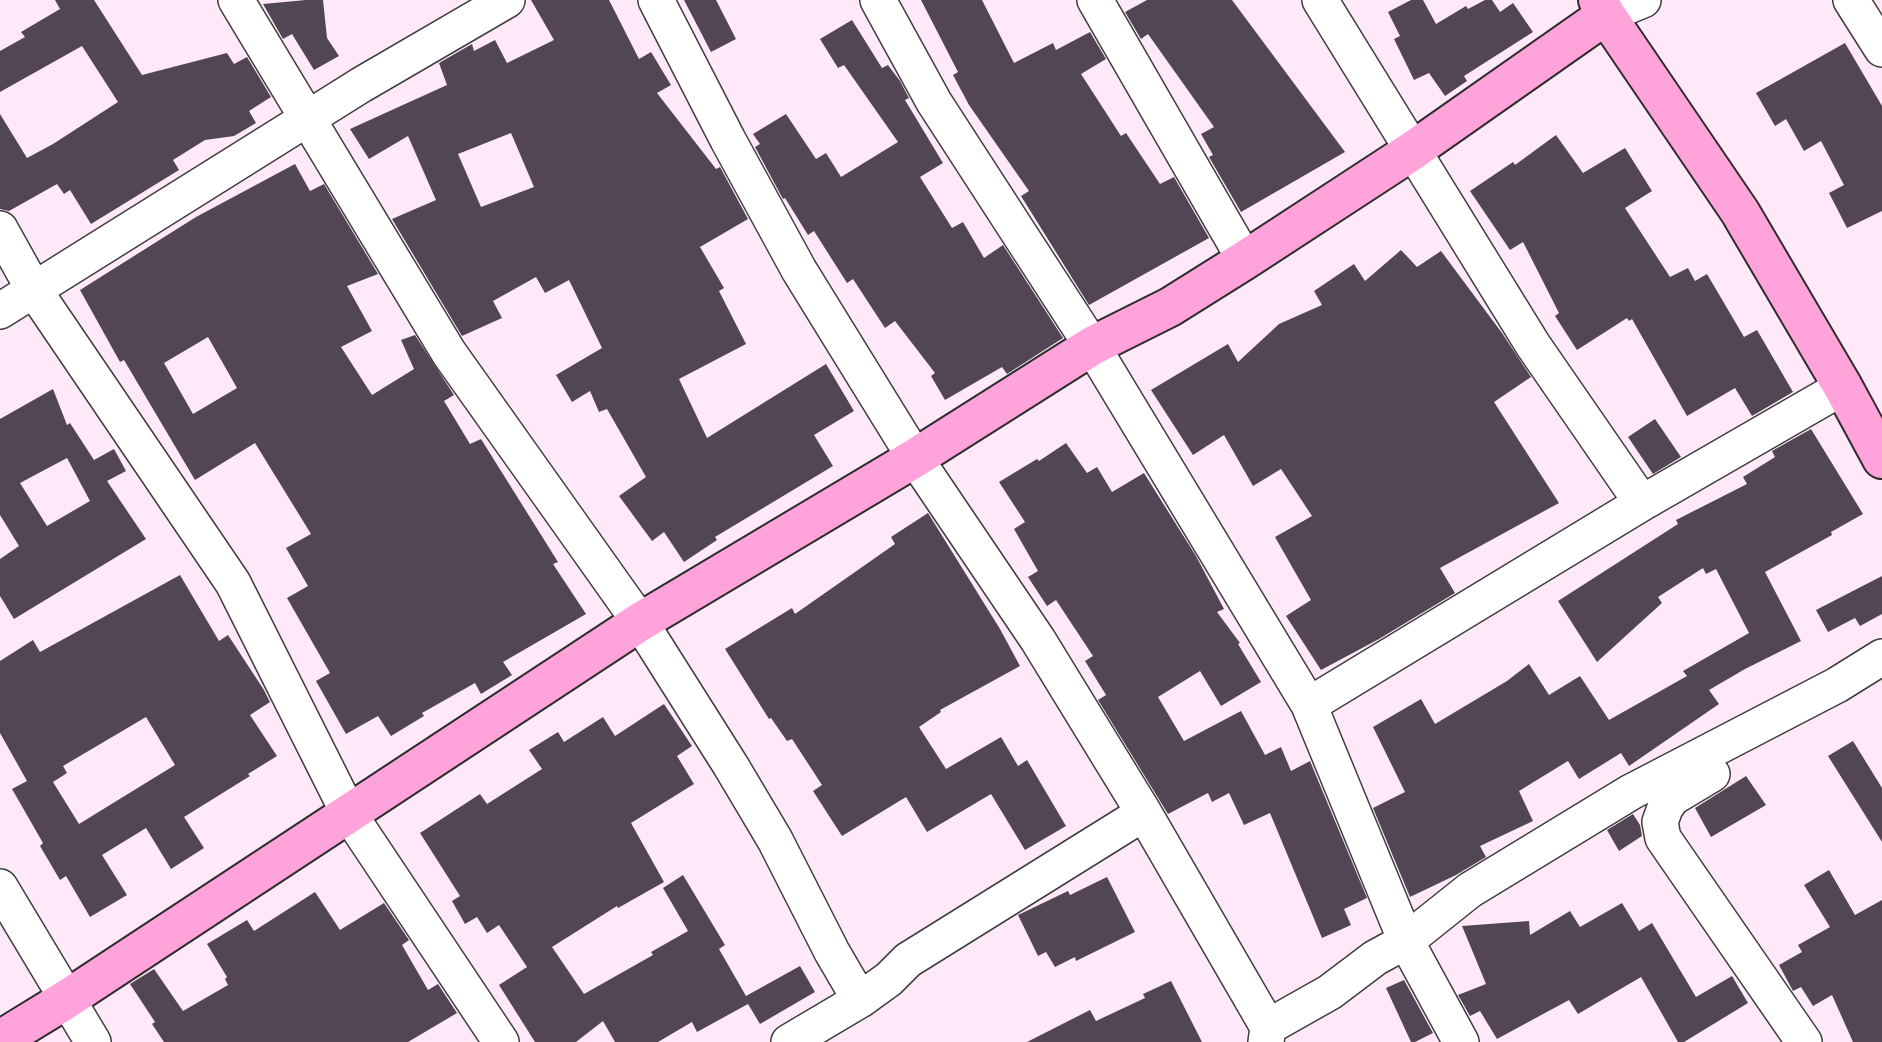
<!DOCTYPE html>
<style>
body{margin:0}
canvas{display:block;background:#ffe8f8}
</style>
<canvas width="1882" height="1042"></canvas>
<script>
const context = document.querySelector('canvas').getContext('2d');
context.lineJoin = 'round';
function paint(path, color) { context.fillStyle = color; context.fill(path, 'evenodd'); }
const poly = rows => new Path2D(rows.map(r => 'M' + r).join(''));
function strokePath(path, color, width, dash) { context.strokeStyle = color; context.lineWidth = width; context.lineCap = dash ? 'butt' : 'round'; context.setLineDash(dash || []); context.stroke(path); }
const building = poly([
 [55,0,94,0,142,75,227,53,234,64,247,57,271,97,249,111,256,123,234,136,205,140,173,160,179,170,91,224,70,190,64,194,57,184,9,211,0,209,0,114,27,158,53,144,118,102,82,46,0,92,0,51,25,37,21,32,60,9],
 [306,0,323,0,327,38,339,56,314,70,292,34,283,39,263,4],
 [531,0,609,0,639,59,651,52,671,85,657,93,716,169,720,167,748,219,700,247,724,288,719,291,746,344,679,379,707,438,826,364,854,411,814,435,833,466,715,537,717,540,684,562,664,532,652,541,619,496,646,477,607,409,599,412,590,391,572,402,556,375,602,348,569,280,545,293,536,277,493,301,502,318,462,336,392,219,436,200,408,136,369,159,350,129,447,85,439,63,472,44,474,51,495,40,507,63,554,40],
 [511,133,534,187,481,207,458,154],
 [684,0,716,0,736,39,711,52],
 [921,0,982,0,1014,63,1053,43,1056,50,1090,32,1106,59,1081,74,1121,136,1126,133,1160,184,1174,177,1209,238,1089,305,1021,196,1029,191,969,105,953,75,958,72],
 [1147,0,1232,0,1345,152,1241,212,1209,157,1213,155,1201,134,1214,127,1148,34,1141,39,1125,12],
 [1411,0,1423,0,1436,24,1466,6,1468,9,1485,0,1492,0,1500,12,1513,3,1533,32,1464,76,1467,81,1445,96,1429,73,1414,80,1394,39,1400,36,1388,12],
 [852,20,882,68,888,65,900,81,909,98,905,100,943,163,920,177,952,228,963,222,984,258,1003,245,1063,338,1007,374,1002,367,945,400,931,376,935,373,895,321,885,328,853,279,847,283,814,231,808,235,785,198,783,199,755,147,760,144,753,134,786,114,816,159,826,153,841,177,898,142,844,65,838,68,820,39],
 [1845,43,1882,106,1882,211,1847,228,1829,193,1844,185,1821,141,1804,151,1786,119,1775,126,1756,93],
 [1556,135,1583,173,1625,148,1652,191,1625,208,1670,277,1688,268,1695,281,1707,274,1744,337,1757,330,1793,392,1752,416,1735,388,1687,416,1632,319,1629,321,1627,318,1577,350,1555,316,1559,313,1523,242,1510,250,1470,191,1513,162,1515,165],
 [295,164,310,191,324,184,378,274,347,286,372,331,341,347,372,395,414,369,401,340,415,335,454,395,444,401,470,444,481,439,558,562,553,564,586,614,503,662,512,675,481,694,475,683,422,713,424,716,391,736,378,716,346,734,316,681,330,673,287,598,308,586,286,548,311,534,255,443,195,480,124,360,120,362,80,290,196,217],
 [208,337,237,388,193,414,164,363],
 [1401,250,1417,267,1441,251,1502,333,1531,377,1494,402,1559,503,1440,568,1455,593,1379,639,1321,670,1286,616,1311,600,1275,537,1312,516,1281,469,1253,486,1224,435,1193,455,1151,390,1228,344,1238,362,1279,324,1322,305,1314,291,1354,264,1365,281],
 [53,389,67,425,70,423,94,460,114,449,126,471,107,481,146,539,14,619,0,596,0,559,19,546,0,515,0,419],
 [67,458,90,501,47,526,20,483],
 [1655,419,1681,457,1653,474,1628,437],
 [1811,429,1863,514,1831,532,1832,535,1765,572,1801,641,1745,669,1709,690,1719,704,1629,766,1621,753,1579,779,1568,761,1519,791,1533,821,1480,846,1486,857,1456,875,1410,897,1373,808,1405,792,1373,727,1421,699,1435,724,1507,681,1529,664,1549,695,1580,676,1609,720,1687,676,1683,671,1749,633,1716,569,1706,574,1703,568,1658,597,1662,603,1597,662,1558,601,1678,524,1676,520,1747,484,1743,477,1775,457,1772,451],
 [1066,443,1087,473,1097,467,1112,492,1144,473,1196,556,1224,609,1217,612,1240,643,1238,644,1261,682,1221,706,1200,671,1158,697,1184,741,1241,711,1265,755,1281,747,1291,771,1310,761,1367,898,1344,909,1351,925,1322,938,1270,813,1244,825,1229,793,1212,802,1208,793,1168,814,1098,700,1106,695,1085,661,1093,656,1056,600,1047,606,1028,577,1038,571,1014,529,1025,522,999,482,1037,459,1039,461],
 [928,513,1000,629,1020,666,940,710,941,712,919,727,946,769,1001,737,1018,766,1027,760,1066,826,1025,850,991,794,927,832,906,797,842,836,813,791,822,785,792,739,787,741,771,718,769,719,725,649,792,608,795,614,895,544,891,537],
 [180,575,219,641,228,635,264,690,270,702,250,715,277,756,248,774,250,776,184,817,204,848,171,869,146,828,102,855,127,895,90,917,66,876,60,880,40,846,43,843,12,789,27,781,0,733,0,661,33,640,40,652],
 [146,717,175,765,79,824,53,782,67,773,63,766],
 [1882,576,1882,614,1860,626,1855,618,1828,632,1816,610],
 [664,704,692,746,677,756,694,784,631,823,664,882,618,908,617,906,552,947,584,994,653,955,651,952,688,931,663,888,683,875,725,945,719,949,746,996,800,966,815,992,760,1024,748,1004,697,1032,692,1022,658,1042,615,1042,603,1021,576,1042,535,1042,499,985,527,967,499,925,487,933,477,917,465,924,452,901,460,896,420,833,480,794,487,804,542,769,529,750,558,732,564,742,603,717,615,736],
 [1853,741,1882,788,1882,842,1828,756],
 [1746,776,1766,805,1711,837,1695,808],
 [1633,814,1640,825,1642,836,1619,851,1607,830],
 [1829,870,1855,915,1882,900,1882,1042,1853,1042,1832,995,1813,1006,1801,987,1793,991,1779,965,1802,952,1798,945,1830,927,1804,885],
 [1107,877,1135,932,1076,961,1075,957,1055,967,1046,952,1038,956,1018,915,1068,891,1070,895],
 [315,892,340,930,384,903,409,940,402,945,428,990,438,984,457,1013,408,1042,164,1042,152,1024,155,1022,130,984,154,969,183,1011,228,985,225,979,227,977,207,944,247,920,254,931],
 [1622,903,1639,931,1652,923,1696,997,1732,976,1748,1003,1684,1042,1678,1042,1641,977,1578,1014,1569,1000,1497,1039,1480,1011,1470,1016,1458,995,1486,984,1462,926,1529,921,1530,935,1570,911,1580,927],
 [1404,980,1433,1033,1415,1042,1411,1042,1386,988],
 [1171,981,1202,1042,1027,1042,1090,1010,1096,1021,1145,998,1143,994]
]);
const street = poly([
 [236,0,449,353,640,622,731,766,775,840,832,952,860,1000],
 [656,0,728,140,799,270,915,458,1038,640,1144,813,1268,1027],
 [878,0,934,102,1092,346,1309,705,1406,941,1461,1042],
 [1095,0,1245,260],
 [1320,0,1533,345,1642,503],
 [1851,0,1882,49],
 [1606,15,1643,0],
 [0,229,34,290,233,583,349,814,501,1042],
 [0,311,361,85,507,0],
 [1309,705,1642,503,1843,387],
 [1712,774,1672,798,1665,808,1660,822,1663,838,1804,1042],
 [0,887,93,1042],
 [789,1042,860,1000,889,979,908,960,1144,813],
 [1266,1042,1268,1027,1330,992,1375,958,1406,941,1470,890,1631,792,1837,685,1882,657]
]);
const secondary = poly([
 [1598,0,1606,15,1740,212,1843,387,1882,459],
 [0,1040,67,999,640,622,915,458,1092,346,1170,307,1245,260,1412,151,1606,15]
]);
paint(building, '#524654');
strokePath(street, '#3e3e3e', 38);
strokePath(secondary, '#2d2d2d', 42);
strokePath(street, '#fff', 35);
strokePath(secondary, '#ffa3da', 38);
</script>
